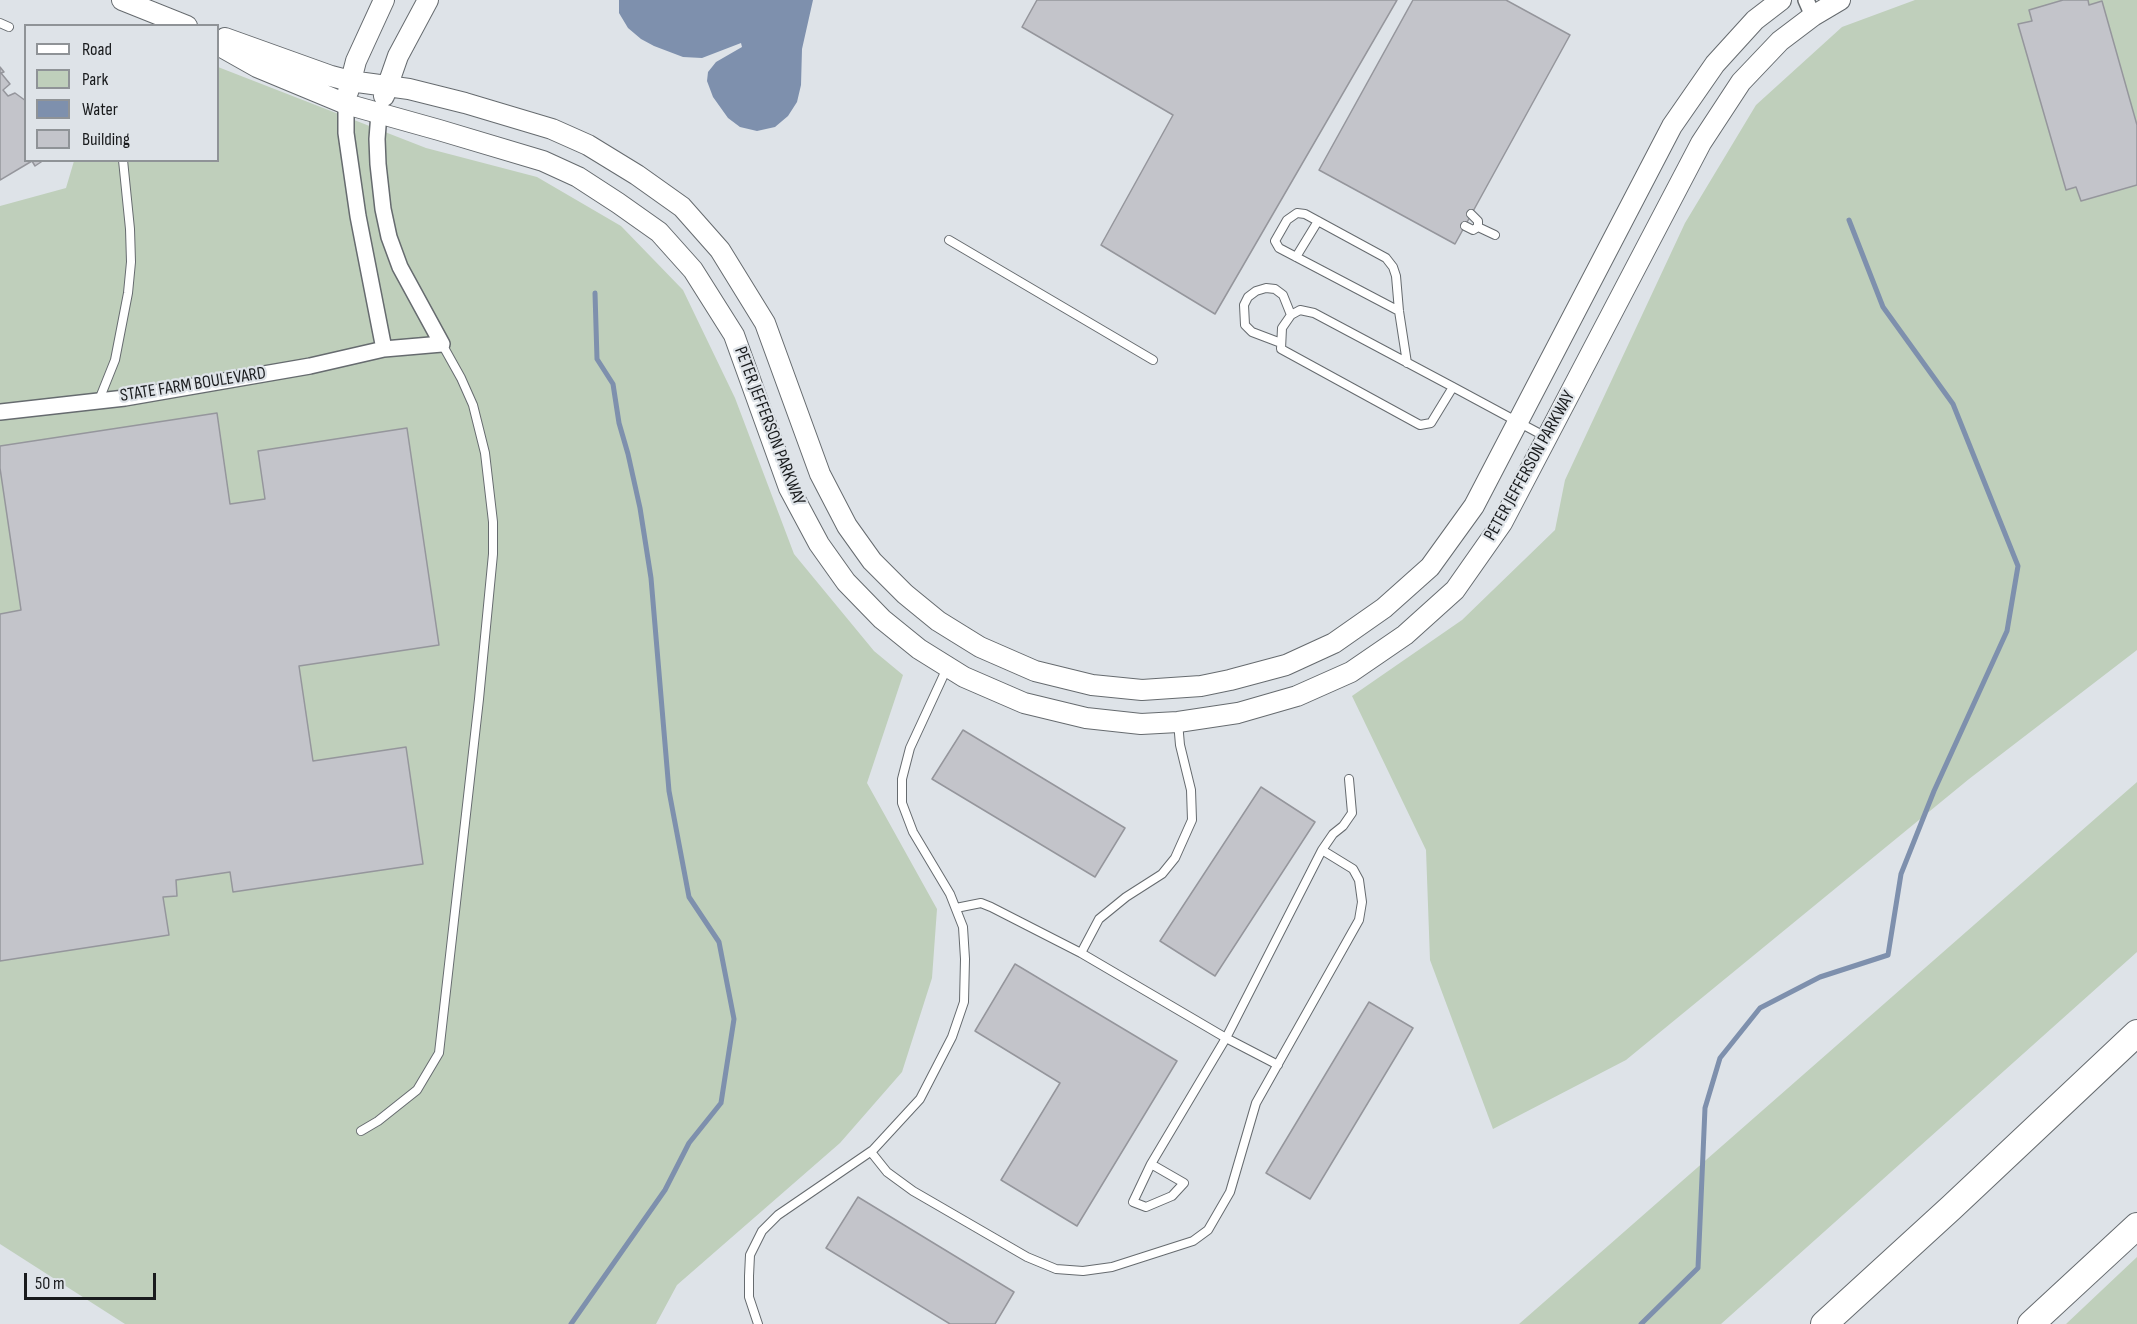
<!DOCTYPE html>
<style>
body{margin:0}
#map{position:relative;width:2137px;height:1324px;overflow:hidden;background:#dee3e8;font-family:"Sofia Sans Condensed",sans-serif}
canvas{display:block}
.legend{position:absolute;left:24px;top:24px;width:195px;height:138px;box-sizing:border-box;background:#dee3e8;border:2px solid #8f9397;margin:0;padding:8px 10px;list-style:none;font-size:18px;color:#191b1d}
.legend li{display:flex;align-items:center;gap:12px;height:30px}
.legend b{width:30px;border:2px solid #8f9397}
.scale{position:absolute;left:24px;top:1273px;width:132px;height:27px;box-sizing:border-box;border:3px solid #191b1d;border-top:0;padding-left:8px;font-size:18px;line-height:21px;white-space:nowrap;color:#191b1d;-webkit-text-stroke:4px #dee3e8;paint-order:stroke}
</style>
<div id="map">
<canvas width="2137" height="1324"></canvas>
<ul class="legend">
<li><b style="height:8px;background:#fff"></b>Road</li>
<li><b style="height:16px;background:#bfcfbb"></b>Park</li>
<li><b style="height:16px;background:#7e90ad"></b>Water</li>
<li><b style="height:16px;background:#c3c4ca"></b>Building</li>
</ul>
<div class="scale">50 m</div>
</div>
<script>
const context = document.querySelector('canvas').getContext('2d');
context.lineJoin = 'round';
function paint(path, color) { context.fillStyle = color; context.fill(path, 'evenodd'); }
const poly = rows => new Path2D(rows.map(r => 'M' + r).join(''));
function strokePath(path, color, width, dash) { context.strokeStyle = color; context.lineWidth = width; context.lineCap = dash ? 'butt' : 'round'; context.setLineDash(dash || []); context.stroke(path); }
function label(font, color, halo, rows, align = 'center') {
  context.font = font + ' "Sofia Sans Condensed",sans-serif'; context.lineWidth = 4.5; context.setLineDash([]); context.textBaseline = 'middle'; context.strokeStyle = halo; context.fillStyle = color; for (const [text, x, y, turn = 0] of rows) {
    context.save(); context.translate(x, y); context.rotate((+turn || 0) * Math.PI / 180); context.textAlign = isNaN(turn) ? turn : align; if (halo) context.strokeText(text, 0, 0); context.fillText(text, 0, 0); context.restore();
  }
}
const green = poly([
 [1915,0,2137,0,2137,650,1969,779,1626,1060,1493,1129,1430,960,1426,850,1352,696,1462,620,1555,530,1565,480,1685,223,1756,105,1842,27],
 [218,67,426,148,537,177,621,226,683,290,735,398,794,554,874,651,903,675,867,783,937,909,932,978,902,1072,840,1143,677,1285,656,1324,125,1324,0,1244,0,206,66,188,74,161,218,160],
 [2137,782,2137,952,1721,1324,1519,1324],
 [2137,1257,2137,1324,2066,1324]
]);
const water = poly([
 [619,0,813,0,802,49,801,85,797,102,788,116,775,127,757,131,740,127,728,118,713,97,707,81,708,72,716,62,742,47,741,43,702,58,683,57,654,46,641,39,628,28,619,13]
]);
const stream = poly([
 [571,1324,665,1190,689,1143,721,1103,734,1019,719,942,689,897,669,791,651,578,640,508,628,454,619,423,613,384,597,359,595,293],
 [1641,1324,1698,1268,1705,1108,1720,1058,1760,1008,1820,977,1888,955,1901,874,1934,791,2007,631,2018,566,1953,404,1883,307,1849,220]
]);
const building = poly([
 [1037,0,1397,0,1215,314,1101,245,1173,115,1022,27,1037,0],
 [1413,0,1506,0,1570,35,1455,244,1319,170,1413,0],
 [2063,0,2088,0,2089,5,2102,1,2137,125,2137,185,2081,201,2076,187,2066,190,2018,24,2032,21,2029,10,2063,0],
 [0,67,4,72,1,73,10,84,3,90,8,96,15,93,26,101,26,160,44,160,35,166,32,161,0,180,0,67],
 [217,413,230,504,265,499,258,451,407,428,439,645,299,666,313,761,406,747,423,864,233,892,230,872,176,880,177,896,163,897,169,935,0,961,0,614,21,610,0,468,0,446,217,413],
 [963,730,1125,828,1095,877,932,779,963,730],
 [1261,787,1315,822,1215,976,1160,941,1261,787],
 [1015,964,1177,1061,1077,1226,1001,1180,1060,1083,975,1031,1015,964],
 [1369,1002,1413,1028,1310,1199,1266,1173,1369,1002],
 [858,1197,1014,1292,995,1324,950,1324,826,1248,858,1197]
]);
const lane = poly([
 [0,23,9,27],
 [1471,214,1478,221,1478,227],
 [1465,226,1473,230,1478,227,1495,235],
 [949,240,1153,360],
 [1296,257,1318,221],
 [1399,311,1279,248,1275,241,1287,220,1297,213,1305,214,1386,258,1393,267,1396,276,1399,311,1407,363],
 [1281,343,1252,332,1245,325,1244,305,1248,297,1256,291,1266,288,1275,289,1283,295,1291,315],
 [1453,387,1431,423,1420,425,1281,349,1282,328,1291,315,1300,310,1314,313,1453,387,1518,422,1546,437],
 [99,400,115,360,128,293,131,262,130,229,123,160],
 [956,908,981,903,991,907,1081,953,1226,1038,1322,850,1333,834,1343,826,1352,813,1349,779],
 [1081,953,1099,919,1126,897,1162,874,1175,858,1192,820,1191,790,1180,745,1178,722],
 [361,1131,378,1121,417,1090,439,1053,479,699,493,554,493,522,485,453,473,405,461,378,442,344],
 [871,1152,887,1172,913,1191,1027,1257,1056,1269,1083,1271,1112,1267,1193,1241,1208,1230,1230,1192,1256,1103,1359,920,1362,902,1359,880,1353,869,1322,850],
 [1151,1164,1184,1183,1172,1196,1146,1207,1133,1202,1151,1164,1226,1038,1278,1065],
 [758,1324,749,1297,749,1276,750,1255,762,1231,778,1215,873,1150,920,1099,952,1037,964,1002,965,959,963,927,950,894,913,832,902,803,902,779,910,748,947,668]
]);
const street = poly([
 [1806,0,1813,16],
 [346,104,346,133,358,216,384,349],
 [0,412,125,398,310,366,384,349,442,344,400,267,389,237,383,209,378,164,377,139,379,113]
]);
const secondary = poly([
 [122,0,187,26],
 [225,38,331,76,350,81,409,89,465,103,552,129,588,145,637,175,682,207,720,250,765,323,820,474,847,526,872,561,905,594,938,621,980,647,1035,671,1092,685,1142,690,1201,686,1230,680,1286,665,1334,643,1384,608,1430,567,1474,506,1672,126,1715,64,1755,20,1781,0],
 [218,45,257,67,346,104,439,130,543,161,578,177,618,203,659,232,693,270,734,335,789,488,819,544,846,582,882,619,919,649,964,677,1024,703,1086,718,1141,724,1178,722,1238,713,1297,696,1351,672,1405,635,1455,590,1502,523,1701,143,1741,82,1780,41,1813,16,1840,0],
 [348,92,356,61,384,0],
 [384,96,398,56,428,0]
]);
const highway = poly([
 [1824,1324,1952,1207,2137,1033],
 [2031,1324,2137,1226]
]);
const streetNames = [
 ["STATE FARM BOULEVARD",193,385,-9],
 ["PETER JEFFERSON PARKWAY",769,426,69],
 ["PETER JEFFERSON PARKWAY",1530,466,-61]
];
paint(green, '#bfcfbb');
paint(water, '#7e90ad');
strokePath(stream, '#7e90ad', 5);
paint(building, '#c3c4ca');
strokePath(building, '#95969c', 1.5);
strokePath(lane, '#666b6f', 10);
strokePath(street, '#666b6f', 18);
strokePath(secondary, '#666b6f', 22);
strokePath(highway, '#666b6f', 28);
strokePath(lane, '#fff', 8);
strokePath(street, '#fff', 15);
strokePath(secondary, '#fff', 20);
strokePath(highway, '#fff', 26);
label('18px', '#191b1d', '#dee3e8', streetNames);
</script>
